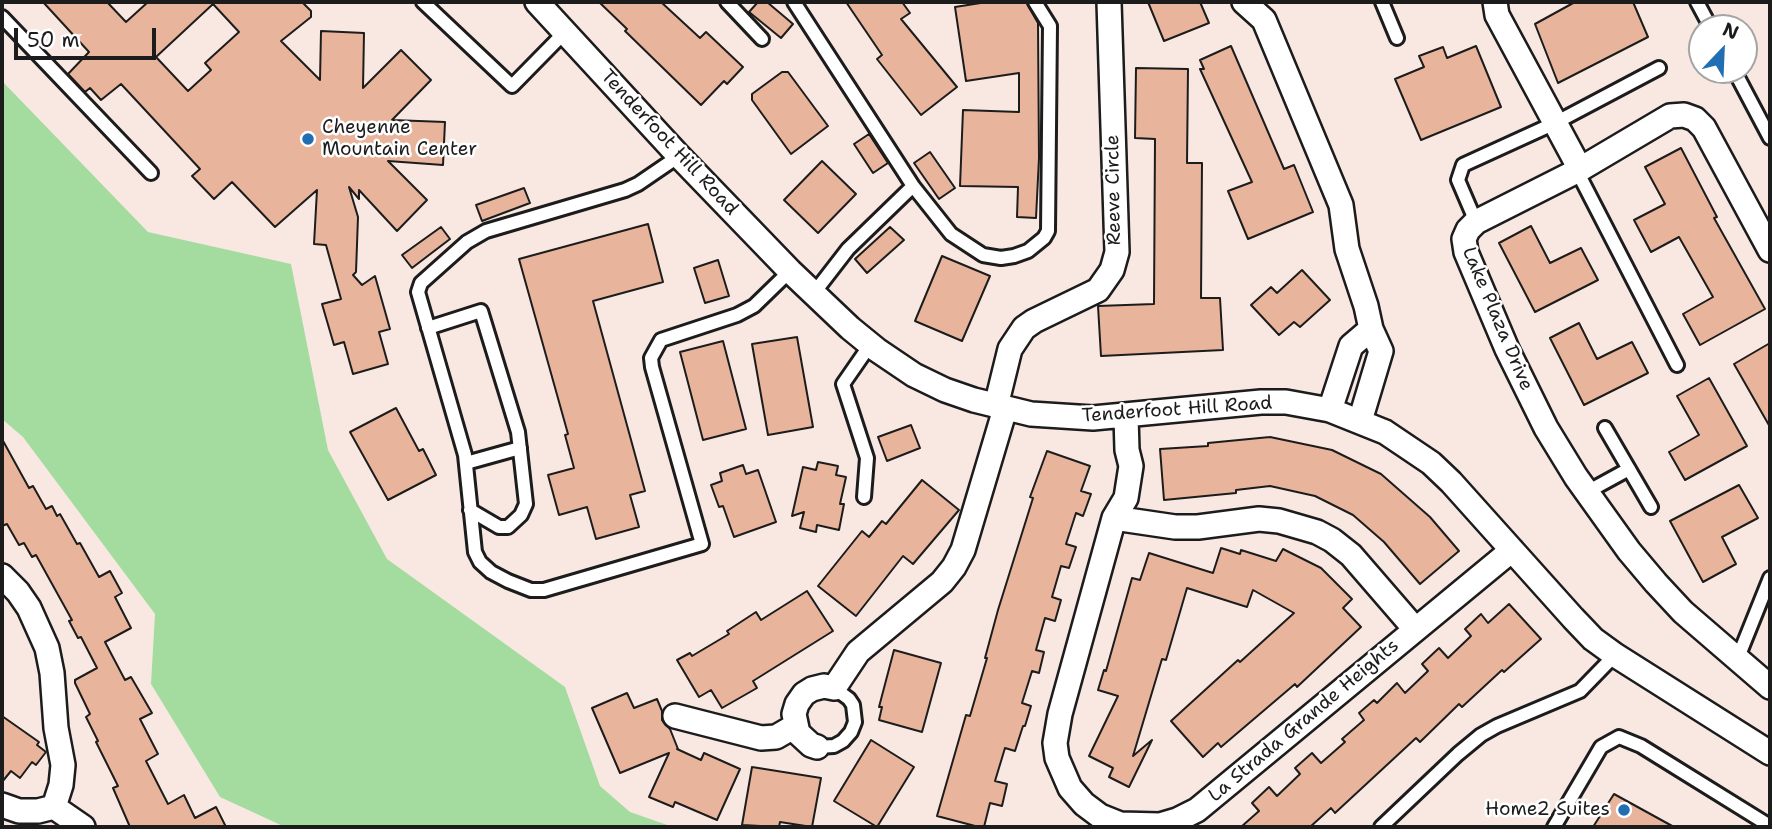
<!DOCTYPE html>
<style>
body{margin:0}
#map{position:relative;width:1772px;height:829px;overflow:hidden;background:#f8e8e1;font-family:"Shantell Sans",sans-serif}
canvas{display:block}
.frame{position:absolute;inset:0;border:4px solid #1c1c1c;pointer-events:none}
.north{position:absolute;left:1688px;top:14px;width:70px;height:70px;box-sizing:border-box;background:#fff;border:2px solid #a4a4a4;border-radius:50%;rotate:23deg;font-size:19px;font-weight:700;line-height:28px;text-align:center;color:#1c1c1c}
.north::after{content:'';display:block;margin:auto;width:24px;height:32px;background:#1f6fb2;clip-path:polygon(50% 0,100% 100%,50% 72%,0 100%)}
.scale{position:absolute;left:14px;top:28px;width:142px;height:32px;box-sizing:border-box;border:4px solid #1c1c1c;border-top:0;padding-left:9px;font-size:21px;line-height:24px;white-space:nowrap;color:#1c1c1c;-webkit-text-stroke:5px #fff;paint-order:stroke}
</style>
<div id="map">
<canvas width="1772" height="829"></canvas>
<div class="frame"></div>
<div class="north">N</div>
<div class="scale">50 m</div>
</div>
<script>
const context = document.querySelector('canvas').getContext('2d');
context.lineJoin = 'round';
function paint(path, color) { context.fillStyle = color; context.fill(path, 'evenodd'); }
const poly = rows => new Path2D(rows.map(r => 'M' + r).join(''));
function strokePath(path, color, width, dash) { context.strokeStyle = color; context.lineWidth = width; context.lineCap = dash ? 'butt' : 'round'; context.setLineDash(dash || []); context.stroke(path); }
function label(font, color, halo, rows, align = 'center') {
  context.font = font + ' "Shantell Sans",sans-serif'; context.lineWidth = 5; context.setLineDash([]); context.textBaseline = 'middle'; context.strokeStyle = halo; context.fillStyle = color; for (const [text, x, y, turn = 0] of rows) {
    context.save(); context.translate(x, y); context.rotate((+turn || 0) * Math.PI / 180); context.textAlign = isNaN(turn) ? turn : align; if (halo) context.strokeText(text, 0, 0); context.fillText(text, 0, 0); context.restore();
  }
}
const green = poly([
 [2,81,148,232,291,264,328,450,387,559,565,687,600,786,630,812,673,827,285,827,220,797,151,684,155,614,23,437,2,419]
]);
const building = poly([
 [43,2,107,2,126,22,148,2,302,2,311,11,311,17,281,41,320,80,321,31,364,33,363,88,401,50,431,80,392,120,445,122,443,165,388,161,427,200,397,231,359,190,359,199,349,187,358,217,356,272,353,275,362,285,375,276,390,329,379,332,388,364,353,374,344,342,334,345,322,304,341,299,326,245,314,244,317,190,275,227,232,182,214,199,192,176,200,169,121,84,101,100,90,88,85,92,68,74,89,52,43,2],
 [213,4,239,32,205,63,211,70,188,91,156,57,213,4],
 [599,2,661,2,700,38,706,32,743,67,727,84,724,81,701,105,625,31,627,29,599,2],
 [758,2,767,2,793,24,781,38,749,12,758,2],
 [846,2,902,2,910,13,901,19,957,87,921,115,877,59,882,55,846,2],
 [987,2,1026,2,1038,23,1039,158,1036,218,1017,217,1018,187,960,186,963,110,1019,112,1019,73,966,81,955,7,987,2],
 [1148,2,1200,2,1209,23,1164,41,1148,2],
 [1575,2,1633,2,1648,37,1558,83,1535,24,1575,2],
 [1231,46,1284,169,1294,165,1313,212,1248,239,1228,191,1252,182,1200,69,1204,69,1200,60,1231,46],
 [1476,46,1501,107,1421,140,1395,79,1424,67,1419,56,1443,47,1447,58,1476,46],
 [1136,68,1188,69,1187,163,1202,163,1201,298,1220,298,1223,350,1101,356,1098,306,1154,304,1155,139,1135,138,1136,68],
 [782,72,788,72,828,126,791,154,752,100,752,94,782,72],
 [869,134,888,163,873,173,854,144,869,134],
 [1681,148,1717,217,1714,218,1765,309,1700,345,1683,314,1713,297,1679,237,1651,252,1634,220,1665,204,1645,167,1681,148],
 [930,152,955,188,939,199,914,163,930,152],
 [822,161,856,194,818,233,784,200,822,161],
 [524,188,530,203,482,221,476,205,524,188],
 [648,224,663,282,593,301,645,491,630,495,639,527,596,539,587,507,559,515,548,475,574,468,565,435,568,434,519,259,648,224],
 [1531,226,1550,263,1581,248,1598,280,1535,312,1499,243,1531,226],
 [441,227,450,239,412,268,402,255,441,227],
 [890,227,904,240,867,273,855,259,890,227],
 [942,256,990,276,962,341,915,321,942,256],
 [718,260,729,296,705,303,694,268,718,260],
 [1302,270,1330,300,1300,327,1294,322,1279,335,1251,305,1271,287,1277,293,1302,270],
 [1579,323,1597,359,1632,342,1648,373,1584,405,1550,338,1579,323],
 [797,337,813,427,768,435,752,344,797,337],
 [723,341,746,429,703,440,680,352,723,341],
 [1770,343,1770,427,1734,364,1770,343],
 [1709,378,1747,446,1685,480,1669,452,1699,435,1677,396,1709,378],
 [396,408,419,451,423,449,436,475,388,500,350,432,396,408],
 [911,425,920,448,887,461,878,437,911,425],
 [1270,437,1332,450,1381,474,1430,517,1459,551,1420,584,1384,542,1353,515,1315,496,1270,486,1236,490,1236,493,1164,500,1160,449,1208,446,1208,443,1270,437],
 [2,439,29,488,33,486,46,509,52,506,57,516,60,514,77,544,80,543,99,577,110,571,122,593,115,597,131,628,105,642,125,680,131,677,152,713,140,719,158,754,146,761,168,804,184,795,195,818,216,807,226,827,130,827,113,788,118,786,96,742,98,741,86,717,90,714,75,683,75,680,97,668,81,637,78,638,69,621,72,620,36,555,32,557,24,543,19,545,7,524,2,526,2,439],
 [1047,451,1090,466,1081,491,1091,494,1083,516,1076,513,1066,544,1076,547,1069,568,1061,566,1052,597,1061,600,1055,621,1045,618,1036,650,1044,652,1039,673,1032,671,1022,703,1031,706,1025,726,1023,726,1015,751,1005,748,995,781,1007,784,1002,806,990,803,984,827,979,827,937,816,966,715,970,716,987,658,985,658,998,610,1033,498,1030,497,1047,451],
 [818,462,838,466,836,475,846,477,840,504,844,504,839,530,817,525,816,532,800,528,804,512,792,516,803,467,816,470,818,462],
 [743,465,746,474,758,470,776,522,734,537,723,506,719,507,711,485,722,481,720,473,743,465],
 [922,480,959,510,913,564,903,556,856,616,818,586,862,531,869,537,882,521,886,524,922,480],
 [1739,485,1758,518,1722,537,1736,564,1703,582,1670,521,1739,485],
 [1221,548,1240,554,1241,550,1276,561,1283,549,1321,568,1352,599,1343,608,1361,627,1297,687,1295,684,1221,747,1218,743,1203,757,1171,721,1238,660,1240,662,1294,613,1253,590,1247,607,1187,588,1166,660,1162,659,1133,756,1152,740,1129,787,1109,777,1113,768,1089,756,1118,696,1098,690,1104,670,1106,671,1132,578,1140,580,1149,553,1213,573,1221,548],
 [807,591,833,631,753,681,757,688,722,708,711,690,699,697,677,660,690,653,692,656,729,634,727,631,756,612,761,620,807,591],
 [1509,604,1541,639,1504,672,1502,670,1462,707,1459,704,1420,742,1416,738,1335,813,1331,808,1310,827,1241,827,1259,811,1252,803,1269,787,1277,796,1300,774,1295,768,1312,753,1321,763,1345,742,1342,739,1364,720,1359,713,1374,700,1377,703,1397,683,1405,693,1428,671,1422,664,1439,648,1448,658,1471,636,1465,629,1481,614,1488,623,1509,604],
 [894,650,941,663,922,732,879,720,882,707,879,707,894,650],
 [627,693,634,708,657,699,662,711,662,720,670,729,678,749,677,749,701,760,704,753,740,769,717,820,675,802,673,807,649,797,669,753,620,773,592,708,627,693],
 [2,716,39,742,37,745,46,752,36,765,32,762,20,778,11,771,2,782,2,716],
 [871,740,914,767,877,827,834,801,871,740],
 [752,767,821,778,812,827,780,822,779,827,742,825,752,767],
 [1614,794,1674,827,1593,827,1614,794]
]);
const lane = poly([
 [423,2,512,86,565,32],
 [727,2,762,39],
 [794,2,913,186,848,249,814,293],
 [1382,2,1397,38],
 [1697,2,1711,28],
 [2,17,151,173],
 [1734,70,1770,138],
 [679,156,638,184,625,190,486,231,467,242,421,283,418,292,465,455,475,552,480,562,491,572,508,581,531,590,544,590,702,544,652,367,651,358,661,340,737,315,754,306,790,271],
 [1577,171,1677,365],
 [913,186,951,234,983,255,1001,258,1014,256,1028,251,1044,238,1048,231,1050,26,1035,2],
 [1476,222,1458,180,1463,165,1555,123,1659,68],
 [428,328,481,311,518,432,526,504,521,515,508,527,499,527,470,510],
 [1605,428,1651,507],
 [466,463,520,448],
 [1587,492,1629,469],
 [864,497,867,458,843,384,870,345],
 [1737,660,1770,578],
 [817,747,834,746,843,741,851,732,855,722,853,705,849,699,834,688],
 [1381,827,1458,754,1481,735,1497,726,1580,691,1615,655],
 [1554,827,1601,747,1619,737,1641,746,1770,826]
]);
const street = poly([
 [537,2,679,156,790,271,850,328,877,350,914,375,945,390,974,400,1031,414,1093,418,1261,402,1286,402,1330,410,1385,432,1431,463,1451,482,1573,618,1593,639,1615,655,1770,753],
 [1244,2,1264,20,1341,205,1347,249,1366,306,1371,329,1381,351,1360,421],
 [1495,2,1497,15,1580,169],
 [1770,250,1704,128,1695,119,1684,115,1670,116,1577,171,1476,222,1468,230,1464,239,1466,252,1507,349,1546,428,1576,477,1629,551,1656,583,1683,612,1770,687],
 [996,406,1010,349,1024,328,1034,321,1098,290,1112,270,1117,252,1109,2],
 [1330,410,1351,346,1371,329],
 [1126,416,1127,450,1131,466,1126,498,1114,518,1060,714,1055,743,1057,758,1070,788,1084,804,1100,816,1120,824,1160,825,1177,820,1197,810,1512,550],
 [1114,518,1175,527,1198,527,1259,519,1279,521,1317,532,1332,540,1351,555,1415,629],
 [2,576,18,592,29,608,47,648,52,673,56,728,63,765,61,785,54,807],
 [675,716,761,738,776,737,795,726],
 [817,747,811,745,798,733,794,714,797,704,804,694,812,689,824,686,834,688,858,652,942,582,954,567,963,550,1005,409],
 [2,805,19,811,38,811,54,807,83,827]
]);
const markers = [
 [308,139,7,"#1f6fb2"],
 [1624,810,7,"#1f6fb2"]
];
const poiNames = [
 ["Cheyenne",322,128],
 ["Mountain Center",322,150],
 ["Home2 Suites",1610,810,"right"]
];
const streetNames = [
 ["Tenderfoot Hill Road",669,143,47],
 ["Reeve Circle",1114,190,-91],
 ["Lake Plaza Drive",1497,319,67],
 ["Tenderfoot Hill Road",1177,410,-4],
 ["La Strada Grande Heights",1304,721,-40]
];
paint(green, '#a4dca0');
paint(building, '#e9b49c');
strokePath(building, '#1c1c1c', 2);
strokePath(lane, '#1c1c1c', 18);
strokePath(street, '#1c1c1c', 28);
strokePath(lane, '#fff', 12);
strokePath(street, '#fff', 23);
for (const [x, y, r, color] of markers) { const dot = new Path2D(); dot.arc(x, y, r, 0, 2 * Math.PI); context.fillStyle = color; context.fill(dot); strokePath(dot, '#fff', 2.5); }
label('19px', '#1c1c1c', '#fff', poiNames, 'left');
label('19px', '#1c1c1c', '#fff', streetNames);
</script>
